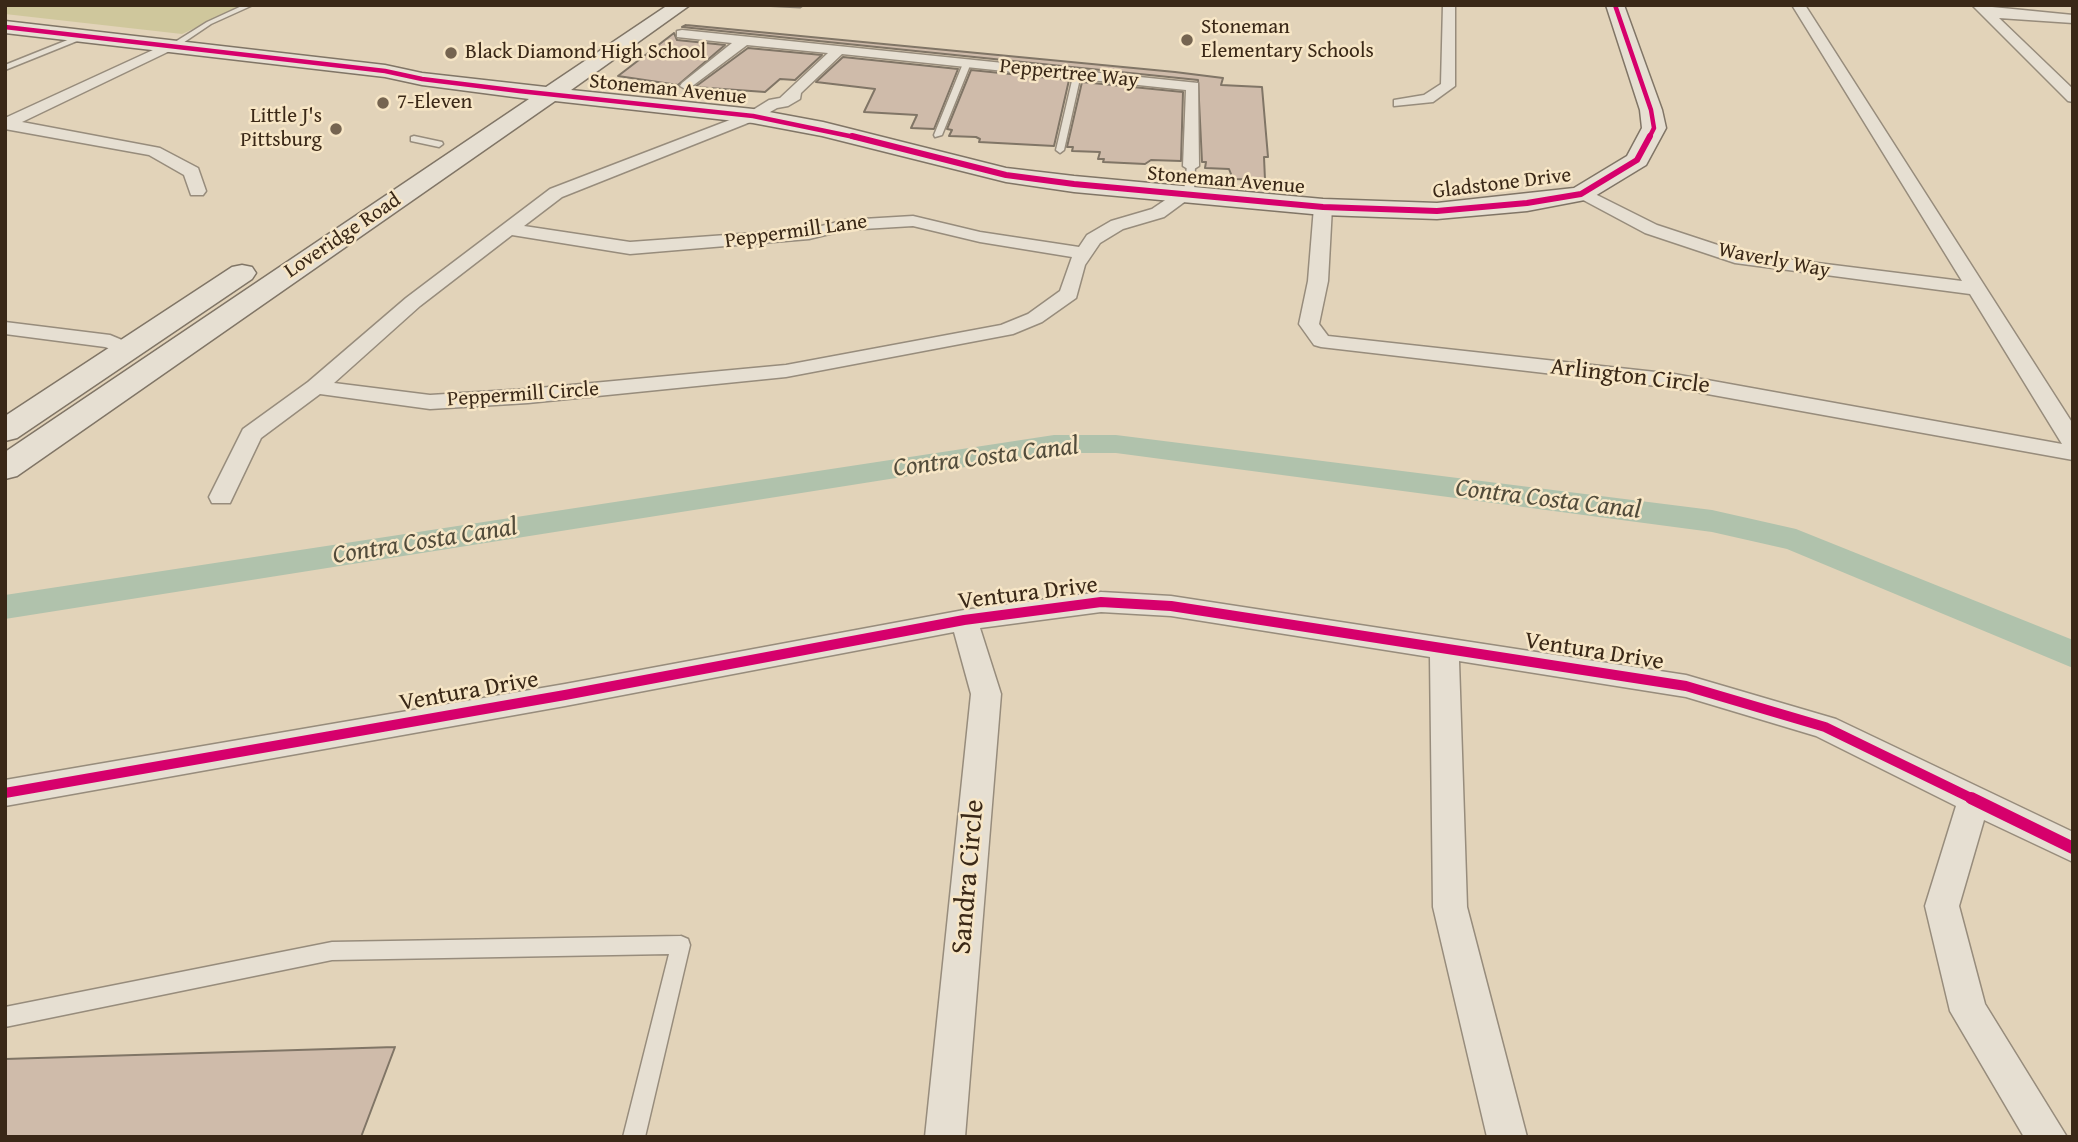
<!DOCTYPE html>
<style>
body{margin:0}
#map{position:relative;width:2078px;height:1142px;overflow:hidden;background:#e2d3b9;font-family:"Gentium Book Plus",serif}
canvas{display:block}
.frame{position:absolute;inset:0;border:7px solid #3a2817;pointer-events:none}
</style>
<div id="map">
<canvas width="2078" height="1142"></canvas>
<div class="frame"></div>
</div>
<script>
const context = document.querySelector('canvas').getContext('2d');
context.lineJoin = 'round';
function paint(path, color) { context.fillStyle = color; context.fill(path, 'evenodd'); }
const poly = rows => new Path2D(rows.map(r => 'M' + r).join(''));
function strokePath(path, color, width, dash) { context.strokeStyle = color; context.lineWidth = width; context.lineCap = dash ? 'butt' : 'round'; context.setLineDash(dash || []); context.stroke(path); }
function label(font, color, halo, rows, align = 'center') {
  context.font = font + ' "Gentium Book Plus",serif'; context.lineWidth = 5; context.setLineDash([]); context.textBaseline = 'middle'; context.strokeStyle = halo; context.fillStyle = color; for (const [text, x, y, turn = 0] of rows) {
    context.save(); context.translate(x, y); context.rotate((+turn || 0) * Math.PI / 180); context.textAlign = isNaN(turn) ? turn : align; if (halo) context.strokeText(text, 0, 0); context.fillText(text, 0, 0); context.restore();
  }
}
const green = poly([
 [5,5,245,5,182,34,5,14]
]);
const canal = poly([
 [1054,435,1116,435,1712,510,1796,529,2073,640,2073,668,1787,549,1712,532,1116,453,1054,453,5,619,5,595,1054,435]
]);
const building = poly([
 [686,25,1175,72,1223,78,1221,85,1262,87,1268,157,1264,157,1265,180,1233,179,1229,169,1205,168,1206,162,1202,162,1198,80,682,27,686,25],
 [674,33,677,40,725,45,678,85,618,76,674,33],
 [748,48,822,55,795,80,780,79,765,92,695,87,748,48],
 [843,57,958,69,934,129,911,128,917,115,864,112,875,89,816,82,843,57],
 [971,70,1069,80,1054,146,979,142,980,139,976,137,949,136,952,130,947,129,971,70],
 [1082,82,1183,92,1181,161,1151,160,1145,164,1103,162,1104,159,1098,159,1100,152,1072,151,1073,147,1067,147,1082,82],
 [395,1047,361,1137,5,1137,5,1059,395,1047]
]);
const lane = poly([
 [244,5,253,5,211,24,174,49,167,47,207,22,244,5],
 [761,5,803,5,800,7,761,5],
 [80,35,87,37,5,70,5,65,80,35],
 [964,61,971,63,942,135,935,137,934,135,964,61],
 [1074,72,1081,74,1064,150,1060,153,1056,150,1074,72],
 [414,136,442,142,443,144,439,147,411,141,411,137,414,136],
 [1191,163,1195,166,1194,192,1189,195,1184,192,1187,166,1191,163],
 [681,936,688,939,690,945,645,1137,623,1137,669,954,332,960,5,1027,5,1007,332,942,681,936]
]);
const street = poly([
 [1443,5,1455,5,1455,86,1433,102,1394,106,1394,100,1424,95,1441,84,1443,5],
 [1792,5,1805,5,2073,424,2073,460,1674,388,1321,347,1314,345,1299,324,1308,281,1314,207,1323,202,1332,207,1328,281,1319,324,1328,336,1674,374,2062,444,1970,294,1735,263,1645,233,1572,194,1575,190,1587,190,1657,225,1745,254,1962,281,1792,5],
 [1972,5,2073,15,2073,23,1999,18,2073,89,2073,102,2068,101,1972,5],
 [682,30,1198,83,1199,166,1191,171,1183,166,1186,90,842,54,801,93,800,99,788,106,777,108,758,119,562,197,524,226,630,242,809,229,846,220,913,216,980,232,1079,247,1087,235,1111,221,1152,209,1183,188,1189,187,1198,192,1164,217,1123,229,1100,243,1085,265,1076,298,1042,322,1013,334,786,377,528,403,430,409,320,394,261,438,230,503,212,503,209,497,243,429,308,382,406,298,550,189,748,113,769,100,780,98,828,53,747,45,687,90,680,86,682,83,732,43,677,37,677,31,682,30],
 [913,226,980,242,1072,257,1060,291,1028,314,1001,325,786,365,528,389,430,395,334,383,420,306,512,235,630,254,809,239,846,230,913,226],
 [166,44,178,47,22,122,160,148,198,168,206,191,203,195,191,195,184,175,149,155,5,129,5,118,166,44],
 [5,322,110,335,134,345,137,349,127,355,105,347,5,334,5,322],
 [1101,592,1171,596,1686,675,1836,719,2073,832,2073,862,1984,820,1959,906,1985,1004,2067,1137,2024,1137,1950,1011,1925,906,1956,806,1816,736,1686,697,1459,661,1467,907,1527,1137,1487,1137,1433,907,1430,657,1171,616,1101,612,980,628,1001,694,965,1137,925,1137,971,694,954,632,565,706,5,806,5,780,565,684,964,610,1101,592]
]);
const secondary = poly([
 [668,5,690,5,571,90,753,109,823,122,1006,168,1074,176,1323,199,1437,203,1574,188,1627,156,1642,128,1640,110,1606,5,1624,5,1662,110,1666,128,1646,165,1590,199,1527,211,1437,219,1323,215,1074,192,1006,182,822,136,753,123,555,101,17,476,5,479,5,452,529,99,422,85,385,77,5,33,5,21,385,65,422,73,546,87,668,5],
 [242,265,252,267,256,273,252,279,17,438,5,441,5,416,232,267,242,265]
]);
const cyclewayFar3 = poly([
 [1615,5,1651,110,1654,128,1649,138],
 [5,27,385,71,422,79,519,91,753,116,859,138]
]);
const cyclewayFar2 = poly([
 [852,136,1006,175,1074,184,1323,207,1437,211,1527,203,1581,194,1637,160,1650,136]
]);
const cyclewayFar1 = poly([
 [5,793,565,695,964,620,1101,602,1171,606,1686,686,1825,727,1975,800]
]);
const cycleway = poly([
 [1971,798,2073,848]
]);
const markers = [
 [1187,40,7,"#756450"],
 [451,53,7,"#756450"],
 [383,103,7,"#756450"],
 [336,129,7,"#756450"]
];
const farPoinames = [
 ["Stoneman",1201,28],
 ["Elementary Schools",1201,52],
 ["Black Diamond High School",465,53],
 ["7-Eleven",397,103],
 ["Little J's",322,117,"right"],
 ["Pittsburg",322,141,"right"]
];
const farStreetnames = [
 ["Peppertree Way",1069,74,6],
 ["Stoneman Avenue",668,90,6],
 ["Stoneman Avenue",1226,181,5],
 ["Gladstone Drive",1502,184,-7],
 ["Peppermill Lane",796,232,-8],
 ["Loveridge Road",343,236,-34],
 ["Waverly Way",1774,261,11],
 ["Peppermill Circle",523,395,-4]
];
const streetNames = [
 ["Arlington Circle",1630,377,7],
 ["Ventura Drive",1028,594,-7],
 ["Ventura Drive",1594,652,9],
 ["Ventura Drive",469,692,-10]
];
const waterNames = [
 ["Contra Costa Canal",986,458,-7],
 ["Contra Costa Canal",1548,500,7],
 ["Contra Costa Canal",425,542,-9]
];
const nearStreetnames = [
 ["Sandra Circle",969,877,-85]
];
paint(green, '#cfc79c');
paint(canal, '#b0c2ac');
paint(building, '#cfbbaa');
strokePath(building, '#807566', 2);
strokePath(lane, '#978c7c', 3);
strokePath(street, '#978c7c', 3);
strokePath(secondary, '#807566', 3);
paint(lane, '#e6dfd2');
paint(street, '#e6dfd2');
paint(secondary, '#e6dfd2');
strokePath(cyclewayFar3, '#d6006c', 4.5);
strokePath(cyclewayFar2, '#d6006c', 6);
strokePath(cyclewayFar1, '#d6006c', 10);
strokePath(cycleway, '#d6006c', 12);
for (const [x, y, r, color] of markers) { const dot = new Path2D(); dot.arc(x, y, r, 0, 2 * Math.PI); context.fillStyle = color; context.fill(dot); strokePath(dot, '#f7e6c6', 2.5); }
label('21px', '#3a2817', '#f7e6c6', farPoinames, 'left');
label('21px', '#3a2817', '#f7e6c6', farStreetnames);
label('24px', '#3a2817', '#f7e6c6', streetNames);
label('italic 26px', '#524c3b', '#f7e6c6', waterNames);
label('28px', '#3a2817', '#f7e6c6', nearStreetnames);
</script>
